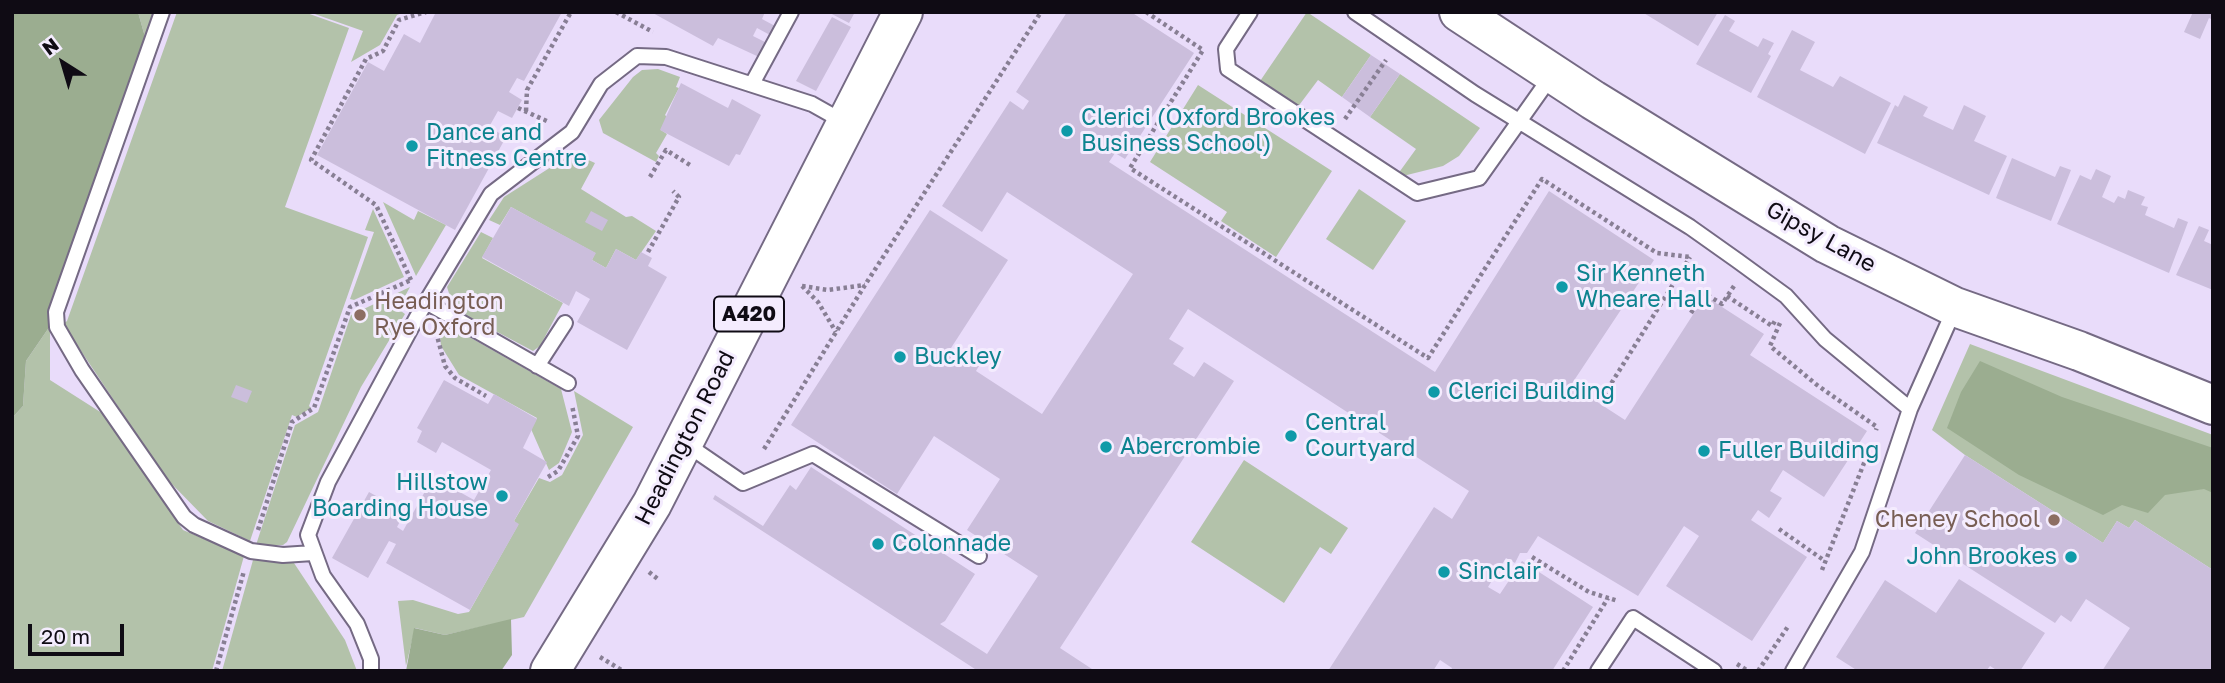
<!DOCTYPE html>
<style>
body{margin:0}
#map{position:relative;width:2225px;height:683px;overflow:hidden;background:#e9dcfa;font-family:"Golos Text",sans-serif}
canvas{display:block}
.frame{position:absolute;inset:0;border:14px solid #0f0b14;pointer-events:none}
.north{position:absolute;left:28px;top:28px;width:70px;height:70px;-webkit-text-stroke:5px #f4ecfe;paint-order:stroke;rotate:323deg;font-size:19px;font-weight:700;line-height:28px;text-align:center;color:#0f0b14}
.north::after{content:'';display:block;margin:auto;width:24px;height:32px;background:#0f0b14;clip-path:polygon(50% 0,100% 100%,50% 72%,0 100%)}
.scale{position:absolute;left:28px;top:624px;width:96px;height:32px;box-sizing:border-box;border:4px solid #0f0b14;border-top:0;padding-left:9px;font-size:21px;line-height:24px;white-space:nowrap;color:#0f0b14;-webkit-text-stroke:5px #f4ecfe;paint-order:stroke}
</style>
<div id="map">
<canvas width="2225" height="683"></canvas>
<div class="frame"></div>
<div class="north">N</div>
<div class="scale">20 m</div>
</div>
<script>
const context = document.querySelector('canvas').getContext('2d');
context.lineJoin = 'round';
function paint(path, color) { context.fillStyle = color; context.fill(path, 'evenodd'); }
const poly = rows => new Path2D(rows.map(r => 'M' + r).join(''));
function strokePath(path, color, width, dash) { context.strokeStyle = color; context.lineWidth = width; context.lineCap = dash ? 'butt' : 'round'; context.setLineDash(dash || []); context.stroke(path); }
function label(font, color, halo, rows, align = 'center') {
  context.font = font + ' "Golos Text",sans-serif'; context.lineWidth = 6; context.setLineDash([]); context.textBaseline = 'middle'; context.strokeStyle = halo; context.fillStyle = color; for (const [text, x, y, turn = 0] of rows) {
    context.save(); context.translate(x, y); context.rotate((+turn || 0) * Math.PI / 180); context.textAlign = isNaN(turn) ? turn : align; if (halo) context.strokeText(text, 0, 0); context.fillText(text, 0, 0); context.restore();
  }
}
const green = poly([
 [138,12,155,12,145,37],
 [177,12,304,12,349,28,285,207,368,237,309,406,311,408,297,417,292,415,250,541,208,521,165,477,63,324,67,321],
 [309,12,405,12,397,15,380,45,351,62,363,31],
 [1307,12,1371,55,1342,97,1318,80,1294,112,1256,87],
 [658,69,680,77,676,87,679,88,665,115,667,117,661,130,667,134,656,153,659,156,656,162,603,133,599,120,633,77,642,70],
 [1400,74,1480,128,1459,156,1443,166,1395,178,1416,149,1370,117],
 [1198,85,1332,171,1276,257,1221,221,1227,212,1150,162],
 [573,153,595,163,581,189,626,217,632,216,656,231,636,260,616,249,606,268,592,260,595,253,511,207,500,225,489,220,504,197],
 [1359,189,1406,221,1373,270,1326,239],
 [383,202,414,220,418,211,446,225,416,276],
 [373,209,404,277,354,300,350,299,374,232,365,230],
 [481,232,493,238,482,258,563,303,540,346,533,351,454,309,447,287],
 [410,287,398,309,405,314,361,387,287,542,283,545,256,545,295,425,318,412,351,315],
 [443,322,561,389,572,432,559,463,549,470,531,429,537,418,459,375,441,346,439,326],
 [50,326,50,380,105,415,183,530,244,556,212,671,12,671,12,418,23,406,26,361],
 [1970,344,2213,435,2213,570,2135,520,2129,528,2117,521,2103,543,1965,455,1932,430],
 [574,391,633,427,524,617,445,635,415,628,406,666,398,601,413,600,458,614,469,612,518,525,514,521,539,478,550,482,562,475,583,435],
 [1244,460,1348,528,1331,554,1320,547,1284,603,1191,542],
 [253,560,294,563,345,640,357,671,222,671]
]);
const forest = poly([
 [12,12,138,12,145,37,50,311,50,326,26,361,23,406,12,418],
 [1980,361,2062,397,2213,448,2213,493,2204,489,2165,495,2148,513,2122,505,2103,515,2019,475,1947,428,1961,392],
 [511,619,512,655,501,671,406,671,414,628,445,635]
]);
const building = poly([
 [436,12,562,12,524,81,517,78,509,92,522,100,512,118,498,111,489,127,506,137,455,230,317,155,368,62,384,71,404,34,420,43],
 [651,12,765,12,762,19,775,26,770,35,757,28,753,36,767,43,759,57,718,38,713,46],
 [828,12,855,12,849,23],
 [1067,12,1131,12,1194,53,1125,159,1115,153,1109,162,1435,372,1549,191,1654,260,1571,385,1625,420,1705,296,1764,334,1750,355,1867,431,1824,497,1783,470,1770,491,1782,498,1769,518,1758,510,1751,520,1807,557,1752,641,1666,586,1699,536,1684,526,1638,596,1538,536,1527,553,1520,553,1515,563,1506,558,1488,587,1500,594,1522,561,1593,607,1552,671,1451,671,1452,668,1440,660,1433,671,1328,671,1434,507,1452,519,1469,491,1188,309,1169,339,1184,348,1173,364,1194,377,1204,362,1234,381,1060,648,1095,671,978,671,713,499,715,495,763,526,790,485,796,490,811,467,975,574,945,621,940,624,987,654,1038,576,967,530,1000,479,934,436,897,494,791,425,930,210,1008,260,951,348,979,366,976,371,1042,414,1133,274,1007,192,982,232,942,206,1010,101,1023,110,1029,101,1016,92],
 [1642,12,1718,12,1698,46],
 [2193,12,2213,12,2213,20,2209,18,2200,39,2184,32],
 [1725,15,1735,21,1729,31,1758,47,1763,38,1774,43,1768,54,1771,56,1751,93,1696,64],
 [832,17,851,27,816,91,796,81],
 [1792,30,1815,42,1800,70,1833,87,1840,76,1891,103,1865,154,1757,97],
 [1371,55,1400,74,1370,117,1342,97],
 [681,83,728,108,732,99,761,115,740,155,736,154,729,166,660,130],
 [1904,95,1928,107,1923,116,1953,130,1964,105,1986,116,1974,141,2007,156,1989,195,1877,143,1895,105,1898,107],
 [2012,158,2055,177,2060,166,2071,170,2051,221,1996,198],
 [2096,169,2111,176,2102,197,2114,203,2118,196,2125,199,2128,190,2145,197,2141,205,2148,207,2145,215,2174,228,2178,218,2188,222,2169,273,2057,224,2080,175,2091,180],
 [511,207,596,253,592,260,606,268,616,249,636,260,641,252,652,258,648,266,667,277,627,350,577,322,590,299,576,291,569,306,482,257],
 [591,211,608,220,602,231,585,222],
 [2199,226,2209,230,2204,241,2213,245,2213,290,2176,275],
 [444,380,488,404,494,394,537,419,523,448,547,462,514,521,519,524,470,610,386,563,396,544,389,541,368,578,332,558,369,492,405,512,397,527,403,531,433,477,474,500,491,470,442,442,436,453,417,442,422,431,417,428],
 [236,385,252,391,247,403,231,397],
 [1965,455,2103,543,2117,521,2129,528,2135,520,2213,570,2213,671,2102,671,2130,628,2086,599,2071,622,2061,615,2055,623,1915,533],
 [1959,579,2045,633,2020,671,1998,671,1990,666,1986,671,1858,671,1836,657,1885,580,1936,613]
]);
const path = poly([
 [616,12,653,32],
 [1146,12,1203,50,1130,168,1428,358,1542,179,1657,253,1690,257],
 [518,108,549,122],
 [526,111,527,90,571,12],
 [1345,119,1386,60],
 [650,177,666,150,690,165],
 [648,252,679,197,673,191],
 [411,280,376,205,311,160,366,59,383,51,399,20,426,12],
 [802,286,828,290,865,285],
 [802,286,818,302,836,332],
 [1727,296,1772,326,1776,319],
 [1691,313,1704,293,1722,304,1734,286],
 [1780,323,1770,346,1817,385,1877,427,1876,430],
 [436,332,445,366,455,378,486,396],
 [1604,395,1690,257],
 [764,449,865,285,1041,12],
 [548,477,558,471,578,436,572,405],
 [1779,529,1825,561],
 [258,530,292,422,314,408,350,307,411,280],
 [1532,557,1589,592,1618,601],
 [1822,570,1866,458],
 [649,572,659,580],
 [600,657,623,671],
 [1737,664,1748,671],
 [216,671,244,571],
 [1563,671,1608,598],
 [1758,671,1789,625]
]);
const lane = poly([
 [162,12,56,312,57,327,82,370,184,517,194,525,251,551,283,555,313,553],
 [1250,12,1226,49,1228,69,1417,193,1479,178,1552,75],
 [1355,12,1475,94,1690,227,1738,261,1786,296,1825,339,1910,409],
 [752,84,791,12],
 [426,302,568,383],
 [537,366,565,323],
 [686,444,743,483,813,454,979,556],
 [371,671,371,659,357,624,323,576,308,535,328,482,417,317,491,194,572,132,601,84,637,56,666,57,812,104,844,122],
 [1598,671,1633,618,1714,671],
 [1793,671,1862,552,1910,409,1955,308]
]);
const secondary = poly([
 [1459,12,1593,100,1827,244,1955,307,2079,351,2213,405]
]);
const primary = poly([
 [550,671,652,504,903,12]
]);
const markers = [
 [1067,131,7,"#0f9aa8"],
 [412,146,7,"#0f9aa8"],
 [1562,287,7,"#0f9aa8"],
 [360,315,7,"#8d6e63"],
 [900,357,7,"#0f9aa8"],
 [1434,392,7,"#0f9aa8"],
 [1291,436,7,"#0f9aa8"],
 [1106,447,7,"#0f9aa8"],
 [1704,451,7,"#0f9aa8"],
 [502,496,7,"#0f9aa8"],
 [2054,520,7,"#8d6e63"],
 [878,544,7,"#0f9aa8"],
 [2071,557,7,"#0f9aa8"],
 [1444,572,7,"#0f9aa8"]
];
const shields = [
 [749,314,70]
];
const shieldNames = [
 ["A420",749,314]
];
const cultureNames = [
 ["Clerici (Oxford Brookes",1081,118],
 ["Business School)",1081,144],
 ["Dance and",426,133],
 ["Fitness Centre",426,159],
 ["Sir Kenneth",1576,274],
 ["Wheare Hall",1576,300],
 ["Buckley",914,357],
 ["Clerici Building",1448,392],
 ["Central",1305,423],
 ["Courtyard",1305,449],
 ["Abercrombie",1120,447],
 ["Fuller Building",1718,451],
 ["Hillstow",488,483,"right"],
 ["Boarding House",488,509,"right"],
 ["Colonnade",892,544],
 ["John Brookes",2057,557,"right"],
 ["Sinclair",1458,572]
];
const streetNames = [
 ["Gipsy Lane",1821,237,29],
 ["Headington Road",685,438,-63]
];
const educationNames = [
 ["Headington",374,302],
 ["Rye Oxford",374,328],
 ["Cheney School",2040,520,"right"]
];
paint(green, '#b3c2aa');
paint(forest, '#9bad90');
paint(building, '#cbbedc');
strokePath(lane, '#756a84', 18);
strokePath(secondary, '#756a84', 42);
strokePath(primary, '#756a84', 42);
strokePath(path, '#887f94', 4.5, [3.5, 3.5]);
strokePath(lane, '#fff', 14);
strokePath(secondary, '#fff', 38);
strokePath(primary, '#fff', 38);
for (const [x, y, r, color] of markers) { const dot = new Path2D(); dot.arc(x, y, r, 0, 2 * Math.PI); context.fillStyle = color; context.fill(dot); strokePath(dot, '#f4ecfe', 2.5); }
for (const [x, y, w] of shields) { const box = new Path2D(); box.roundRect(x - w / 2, y - 17.5, w, 35, 5); context.fillStyle = '#f4ecfe'; context.fill(box); strokePath(box, '#0f0b14', 2); }
label('bold 21px', '#0f0b14', null, shieldNames);
label('23px', '#0d838f', '#f4ecfe', cultureNames, 'left');
label('23px', '#0f0b14', '#f4ecfe', streetNames);
label('23px', '#785e54', '#f4ecfe', educationNames, 'left');
</script>
